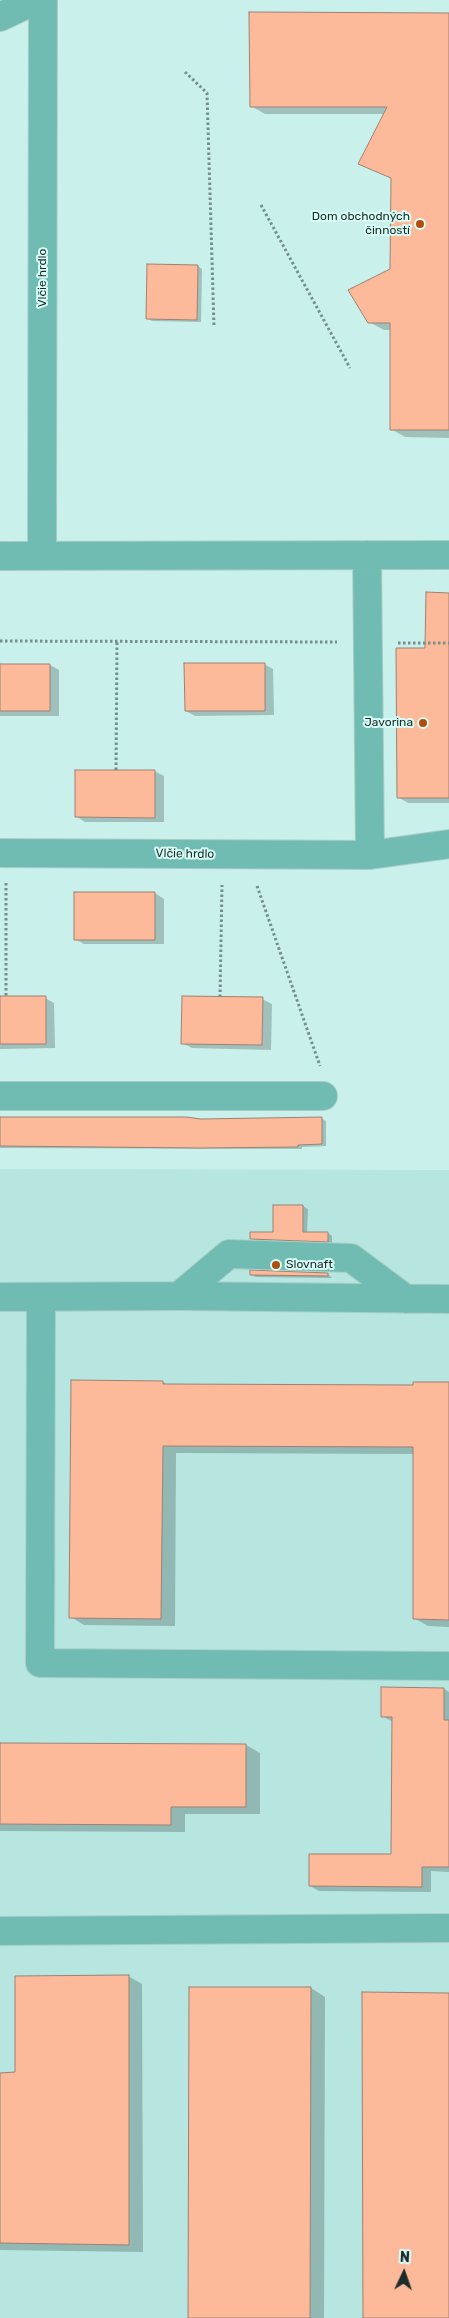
<!DOCTYPE html>
<meta charset="utf-8">
<style>
body{margin:0}
#map{position:relative;width:449px;height:2318px;overflow:hidden;background:#c9f0ea;font-family:Rubik,sans-serif}
canvas{display:block}
.north{position:absolute;left:379px;top:2248px;width:50px;height:50px;-webkit-text-stroke:4px #d7fdf7;paint-order:stroke;rotate:3deg;font-size:14px;font-weight:700;line-height:20px;text-align:center;color:#1d2b29}
.north::after{content:'';display:block;margin:auto;width:18px;height:22px;background:#1d2b29;clip-path:polygon(50% 0,100% 100%,50% 72%,0 100%)}
</style>
<div id="map">
<canvas width="449" height="2318"></canvas>
<div class="north">N</div>
</div>
<script>
const context = document.querySelector('canvas').getContext('2d');
context.lineJoin = 'round';
function paint(path, color) { context.fillStyle = color; context.fill(path, 'evenodd'); }
const poly = rows => new Path2D(rows.map(r => 'M' + r).join(''));
function strokePath(path, color, width, dash) { context.strokeStyle = color; context.lineWidth = width; context.lineCap = dash ? 'butt' : 'round'; context.setLineDash(dash || []); context.stroke(path); }
function label(font, color, halo, rows, align = 'center') {
  context.font = font + ' Rubik,sans-serif'; context.lineWidth = 4; context.setLineDash([]); context.textBaseline = 'middle'; context.strokeStyle = halo; context.fillStyle = color; for (const [text, x, y, turn = 0] of rows) {
    context.save(); context.translate(x, y); context.rotate((+turn || 0) * Math.PI / 180); context.textAlign = isNaN(turn) ? turn : align; if (halo) context.strokeText(text, 0, 0); context.fillText(text, 0, 0); context.restore();
  }
}
const built = poly([
 [0,1169,449,1170,449,2318,0,2318]
]);
const shadow = poly([
 [449,14,449,438,405,437,391,429,391,330,384,330,369,322,392,270,392,179,360,163,385,114,265,114,251,106],
 [198,266,202,269,201,322,152,321,147,318],
 [449,620,449,803,408,803,398,797,426,650],
 [264,664,273,669,274,715,195,716,186,711],
 [0,665,50,665,59,670,59,716,0,716],
 [154,771,164,776,164,822,85,822,76,816],
 [155,893,164,899,164,944,84,944,75,939],
 [0,998,45,998,54,1003,55,1048,0,1049],
 [262,999,272,1004,271,1050,192,1048,182,1043],
 [0,1118,201,1120,321,1118,326,1121,326,1146,302,1147,302,1149,0,1148],
 [303,1206,308,1209,307,1233,328,1233,332,1236,332,1244,256,1241,251,1238,275,1233],
 [328,1274,332,1278,256,1277,252,1275],
 [163,1382,168,1385,415,1386,449,1383,449,1627,428,1626,414,1618,414,1454,176,1453,175,1626,84,1625,71,1617],
 [444,1689,449,1692,449,1872,431,1871,431,1892,319,1891,310,1886,392,1855,393,1722,382,1716],
 [0,1744,246,1745,260,1753,260,1814,185,1814,185,1832,0,1831],
 [128,1976,142,1984,143,2252,0,2250,0,2074,17,2074],
 [190,1988,311,1988,325,1997,324,2318,189,2318]
]);
const building = poly([
 [249,12,449,13,449,430,390,430,390,323,368,323,348,290,390,269,391,178,358,164,387,107,250,107,249,12],
 [147,264,198,265,197,320,146,319,147,264],
 [426,592,449,593,449,798,397,798,396,648,425,648,426,592],
 [184,663,265,663,265,711,185,711,184,663],
 [0,664,50,664,50,711,0,711,0,664],
 [75,770,155,770,155,818,75,817,75,770],
 [74,892,155,892,155,940,74,940,74,892],
 [0,996,46,996,46,1044,0,1044,0,996],
 [182,996,263,997,262,1045,181,1044,182,996],
 [0,1117,186,1117,201,1119,322,1117,322,1144,298,1145,298,1147,200,1148,0,1146,0,1117],
 [273,1205,303,1205,303,1232,328,1232,328,1242,250,1239,250,1232,273,1232,273,1205],
 [250,1270,328,1273,328,1276,250,1275,250,1270],
 [71,1380,163,1381,163,1384,413,1385,413,1382,449,1382,449,1620,413,1619,413,1447,163,1446,161,1619,69,1618,71,1380],
 [381,1687,444,1688,444,1720,449,1720,449,1867,422,1867,422,1887,309,1886,309,1854,391,1854,392,1717,381,1717,381,1687],
 [0,1743,246,1744,246,1807,171,1807,171,1825,0,1824,0,1743],
 [129,1975,129,2245,0,2243,0,2073,15,2072,15,1976,129,1975],
 [189,1987,311,1987,310,2318,188,2318,189,1987],
 [362,1992,449,1993,449,2318,363,2318,362,1992]
]);
const path = poly([
 [185,72,207,93,214,327],
 [261,205,350,368],
 [0,641,337,642],
 [398,643,449,643],
 [116,770,117,641],
 [6,883,6,996],
 [257,886,320,1066],
 [220,997,222,885]
]);
const minor = poly([
 [0,17,36,0],
 [367,555,370,855],
 [0,556,449,555],
 [42,556,43,0],
 [0,853,370,855,449,844],
 [0,1096,323,1096],
 [179,1296,229,1254,351,1258,406,1299],
 [0,1297,179,1296,449,1299],
 [41,1297,40,1663,449,1666],
 [0,1931,449,1928]
]);
const markers = [
 [420,224,5,"#af4e0e"],
 [423,723,5,"#af4e0e"],
 [276,1265,5,"#af4e0e"]
];
const poiNames = [
 ["Dom obchodných",410,217],
 ["činností",410,231],
 ["Javorina",413,723],
 ["Slovnaft",286,1265,"left"]
];
const streetNames = [
 ["Vlčie hrdlo",43,278,-90],
 ["Vlčie hrdlo",185,854,1]
];
paint(built, '#b6e6df');
paint(shadow, '#0003');
paint(building, '#fcba9a');
strokePath(building, '#9e8174', 1);
strokePath(minor, '#aacdc7', 30);
strokePath(path, '#75908c', 3, [2.5, 2.5]);
strokePath(minor, '#71bcb2', 28);
for (const [x, y, r, color] of markers) { const dot = new Path2D(); dot.arc(x, y, r, 0, 2 * Math.PI); context.fillStyle = color; context.fill(dot); strokePath(dot, '#d7fdf7', 2); }
label('12px', '#1d2b29', '#d7fdf7', poiNames, 'right');
label('12px', '#1d2b29', '#d7fdf7', streetNames);
</script>
